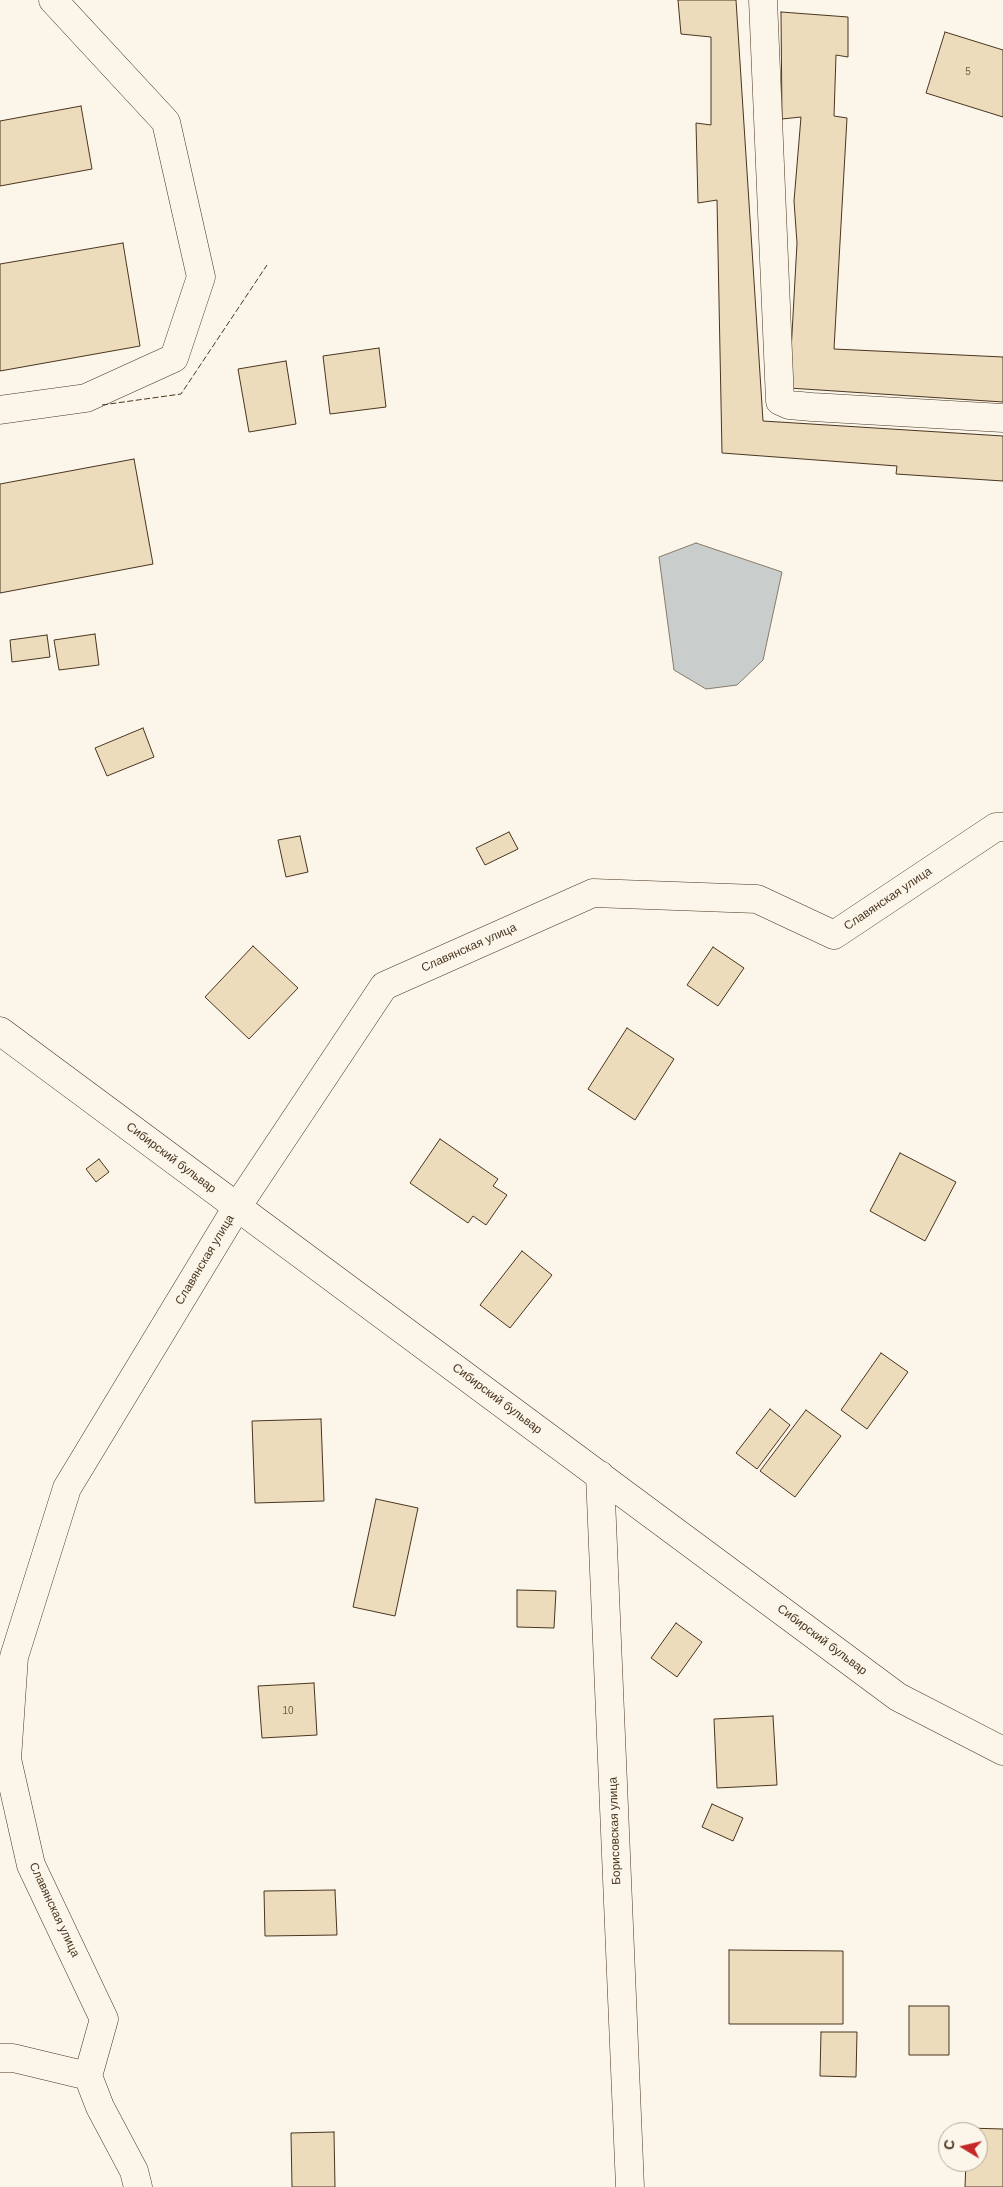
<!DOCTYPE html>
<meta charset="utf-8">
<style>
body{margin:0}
#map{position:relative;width:1003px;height:2187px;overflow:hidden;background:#fbf6e9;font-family:Arial,sans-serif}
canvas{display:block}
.north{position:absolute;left:938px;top:2122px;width:50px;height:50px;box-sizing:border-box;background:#fbf6e9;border:1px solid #b4a999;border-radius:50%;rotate:279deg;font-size:14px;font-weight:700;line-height:20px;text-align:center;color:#4a3520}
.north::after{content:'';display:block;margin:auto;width:18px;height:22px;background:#c62828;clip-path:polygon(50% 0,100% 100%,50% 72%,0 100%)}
</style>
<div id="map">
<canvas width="1003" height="2187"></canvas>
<div class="north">С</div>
</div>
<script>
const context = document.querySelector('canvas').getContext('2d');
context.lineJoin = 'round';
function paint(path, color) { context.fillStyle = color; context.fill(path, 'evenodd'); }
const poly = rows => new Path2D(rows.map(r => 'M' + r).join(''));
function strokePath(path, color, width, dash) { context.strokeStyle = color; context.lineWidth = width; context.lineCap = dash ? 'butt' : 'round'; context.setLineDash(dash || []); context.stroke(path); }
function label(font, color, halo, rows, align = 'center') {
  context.font = font + ' Arial,sans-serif'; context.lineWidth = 4; context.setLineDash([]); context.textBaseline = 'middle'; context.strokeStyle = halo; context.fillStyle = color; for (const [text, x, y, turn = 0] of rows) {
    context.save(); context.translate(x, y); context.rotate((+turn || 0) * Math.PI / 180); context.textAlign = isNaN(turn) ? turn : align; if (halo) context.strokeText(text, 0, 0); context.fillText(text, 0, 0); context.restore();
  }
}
const water = poly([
 [696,543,782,572,763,660,737,685,706,689,674,670,659,557,696,543]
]);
const building = poly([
 [678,0,736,0,763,421,1003,436,1003,481,896,474,897,466,722,453,717,200,698,203,696,123,711,125,711,37,681,34,678,0],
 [781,12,848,17,848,57,836,55,834,116,847,118,834,349,1003,357,1003,402,789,388,797,243,794,201,801,117,782,119,781,12],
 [945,32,1003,50,1003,117,926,93,945,32],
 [81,106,92,169,0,186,0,121,81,106],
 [123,243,140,346,0,371,0,264,123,243],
 [379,348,386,407,330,414,323,356,379,348],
 [286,361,296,424,249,432,238,369,286,361],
 [134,459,153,564,0,593,0,484,134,459],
 [95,634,99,665,59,670,54,640,95,634],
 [47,635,50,657,12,662,10,640,47,635],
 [143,728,154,757,107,776,95,748,143,728],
 [509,832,518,849,485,865,476,848,509,832],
 [300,836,308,872,286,877,278,840,300,836],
 [253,946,298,988,249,1039,205,997,253,946],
 [713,947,744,968,718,1006,687,985,713,947],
 [627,1028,674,1059,635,1120,588,1089,627,1028],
 [440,1139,498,1179,493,1186,507,1195,486,1225,473,1216,468,1223,410,1183,440,1139],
 [900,1153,956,1182,925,1241,870,1211,900,1153],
 [99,1159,109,1172,96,1182,86,1169,99,1159],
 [522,1251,552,1275,510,1328,480,1305,522,1251],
 [881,1353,908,1372,867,1429,841,1410,881,1353],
 [770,1409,790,1425,757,1469,736,1453,770,1409],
 [806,1410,841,1436,795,1497,760,1471,806,1410],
 [321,1419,324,1501,255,1503,252,1421,321,1419],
 [376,1499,418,1508,395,1616,353,1607,376,1499],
 [517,1590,556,1591,554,1628,517,1627,517,1590],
 [676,1623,702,1642,677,1677,651,1658,676,1623],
 [314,1683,317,1735,262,1738,258,1686,314,1683],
 [773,1716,777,1785,717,1788,714,1719,773,1716],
 [712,1804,743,1818,733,1841,702,1827,712,1804],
 [335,1890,337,1935,265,1936,264,1891,335,1890],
 [729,1950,843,1951,843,2024,729,2024,729,1950],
 [909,2006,949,2006,949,2055,909,2055,909,2006],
 [821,2032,857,2032,856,2077,820,2076,821,2032],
 [967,2128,1003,2129,1003,2187,965,2187,966,2162,978,2162,978,2132,967,2132,967,2128],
 [334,2132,335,2187,292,2187,291,2133,334,2132]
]);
const minor = poly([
 [763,0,780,401,789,405,812,407,1003,418],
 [0,410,86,398,174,358,201,277,166,122,53,0],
 [0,1031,898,1697,1003,1751],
 [600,1475,630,2187],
 [0,2058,13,2058,88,2076],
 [138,2187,134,2171,100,2107,88,2076,104,2019,31,1865,7,1759,14,1657,67,1488,237,1207,384,986,593,893,757,899,834,935,996,827,1003,827]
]);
const fence = poly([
 [102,405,181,394,267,265]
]);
const numberNames = [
 ["5",968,72],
 ["10",288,1711]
];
const streetNames = [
 ["Славянская улица",888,899,-34],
 ["Славянская улица",469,948,-24],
 ["Сибирский бульвар",171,1158,37],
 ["Славянская улица",205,1260,-59],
 ["Сибирский бульвар",497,1399,37],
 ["Сибирский бульвар",822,1640,37],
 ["Борисовская улица",615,1831,-92],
 ["Славянская улица",54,1910,65]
];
paint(water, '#c9cecd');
strokePath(water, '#887966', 1);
paint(building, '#ecdcbc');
strokePath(building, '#4a3520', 1);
strokePath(minor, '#4a3520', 29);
strokePath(minor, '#fbf6e9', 28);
strokePath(fence, '#4a3520', 1, [6, 2.5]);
label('10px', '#725f47', null, numberNames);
label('12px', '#4a3520', '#fbf6e9', streetNames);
</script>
